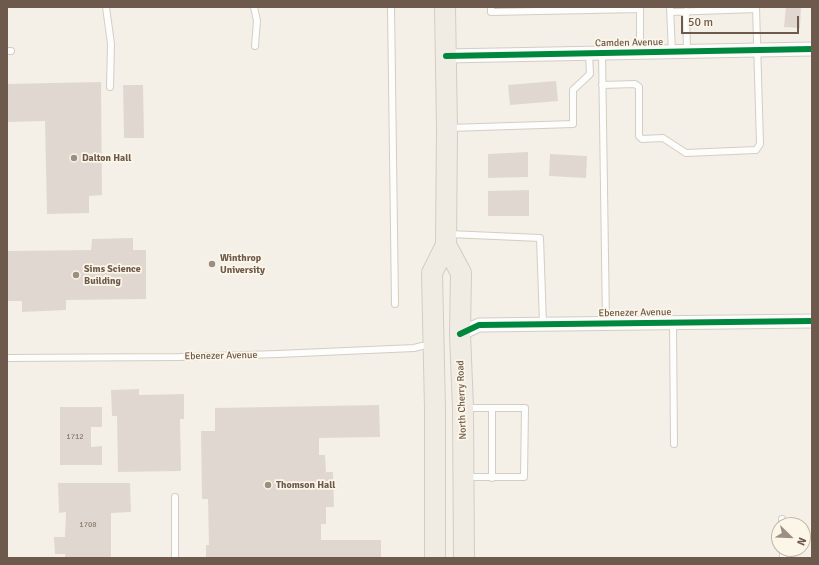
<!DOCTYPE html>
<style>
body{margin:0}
#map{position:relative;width:819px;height:565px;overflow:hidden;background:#f4f0e7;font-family:Signika,sans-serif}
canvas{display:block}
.frame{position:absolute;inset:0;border:8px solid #6d5a4c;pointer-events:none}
.north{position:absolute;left:771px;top:517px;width:40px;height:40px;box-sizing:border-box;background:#fcf6e8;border:1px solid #c3b8aa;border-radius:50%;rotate:113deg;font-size:11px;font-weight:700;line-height:16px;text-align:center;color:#6d5a4c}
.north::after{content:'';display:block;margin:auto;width:14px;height:18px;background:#9c8e82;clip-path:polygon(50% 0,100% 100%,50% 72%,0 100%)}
.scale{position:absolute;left:681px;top:16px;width:118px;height:18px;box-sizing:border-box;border:2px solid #6d5a4c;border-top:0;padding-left:5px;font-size:12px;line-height:14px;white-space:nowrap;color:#6d5a4c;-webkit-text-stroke:3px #fcf6e8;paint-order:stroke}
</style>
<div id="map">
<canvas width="819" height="565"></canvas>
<div class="frame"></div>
<div class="north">N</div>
<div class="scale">50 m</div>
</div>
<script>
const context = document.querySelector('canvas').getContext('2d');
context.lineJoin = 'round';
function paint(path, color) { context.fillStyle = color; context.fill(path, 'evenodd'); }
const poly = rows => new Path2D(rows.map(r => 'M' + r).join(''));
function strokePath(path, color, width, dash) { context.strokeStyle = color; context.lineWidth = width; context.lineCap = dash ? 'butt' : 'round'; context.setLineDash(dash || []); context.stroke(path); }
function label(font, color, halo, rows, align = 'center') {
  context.font = font + ' Signika,sans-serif'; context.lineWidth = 3.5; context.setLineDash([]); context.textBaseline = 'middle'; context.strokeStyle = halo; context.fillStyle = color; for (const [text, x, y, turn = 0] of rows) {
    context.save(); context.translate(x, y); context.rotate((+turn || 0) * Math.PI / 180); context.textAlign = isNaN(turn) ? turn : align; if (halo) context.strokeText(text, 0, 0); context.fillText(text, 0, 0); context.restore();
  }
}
const building = poly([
 [786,7,801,7,800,28,784,27],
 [556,81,558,101,510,105,508,85],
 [101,82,102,195,89,196,89,213,47,214,45,121,7,122,7,84],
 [123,85,143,85,144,138,124,138],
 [528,152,528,177,488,178,488,154],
 [550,154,587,156,586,178,549,176],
 [529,190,529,216,488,216,488,191],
 [133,238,133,250,146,250,146,299,66,300,66,310,22,312,22,301,7,301,7,251,91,250,92,239],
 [139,389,139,395,184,394,184,419,180,419,181,471,118,472,117,416,112,416,111,390],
 [379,405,380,437,319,438,319,455,325,455,326,472,333,472,334,507,326,507,326,524,321,524,321,540,381,540,381,558,206,558,206,545,209,545,208,499,202,499,201,431,215,431,215,408],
 [60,407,102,407,102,427,91,427,91,447,102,446,102,465,60,465],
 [58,483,130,483,131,512,111,513,111,558,65,558,65,554,55,554,54,537,65,537,66,512,59,513]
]);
const service = poly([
 [106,7,111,44,110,87],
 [254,7,257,21,255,46],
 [391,7,395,304],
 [491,7,491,12,640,9,640,7],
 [670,7,672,52],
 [640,9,640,52],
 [686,11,687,51],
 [671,12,756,9],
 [7,51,11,51],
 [602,53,606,323],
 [602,85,635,84,639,87,639,136,642,139,663,138,686,153,756,150,760,144,756,7],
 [449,128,573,124,573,90,590,74,589,53],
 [449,234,540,238,543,324],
 [673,323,674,444],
 [7,358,179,357,278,354,414,348,422,346,431,345],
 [465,408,525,408,524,477,467,477],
 [492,408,492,478],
 [782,519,782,525],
 [783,549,783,558],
 [175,558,175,497]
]);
const minor = poly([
 [446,56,812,49],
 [460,334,479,325,812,321]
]);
const primary = poly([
 [446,245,461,273,460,334,463,408,464,558],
 [435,558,435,409,432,273,446,245,447,128,445,7]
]);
const cycleway = poly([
 [446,56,812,49],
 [460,334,479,325,812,321]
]);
const markers = [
 [74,158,4,"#9c8e82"],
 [212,264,4,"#9c8e82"],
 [76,275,4,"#9c8e82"],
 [268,485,4,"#9c8e82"]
];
const numberNames = [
 ["1712",75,437],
 ["1708",88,525]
];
const streetNames = [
 ["Camden Avenue",629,43,-1],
 ["Ebenezer Avenue",635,313,-1],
 ["Ebenezer Avenue",221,356,-1],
 ["North Cherry Road",462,400,-92]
];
const poiNames = [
 ["Dalton Hall",82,158],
 ["Winthrop",220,258],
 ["University",220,270],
 ["Sims Science",84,269],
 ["Building",84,281],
 ["Thomson Hall",276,485]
];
paint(building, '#e0d8d0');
strokePath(service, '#d3cdc6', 8);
strokePath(minor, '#d3cdc6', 15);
strokePath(primary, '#d3ccc5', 22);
strokePath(service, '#fdfdfb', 6);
strokePath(minor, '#fdfdfb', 13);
strokePath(primary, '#f0ece4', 20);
strokePath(cycleway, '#00873e', 6);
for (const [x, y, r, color] of markers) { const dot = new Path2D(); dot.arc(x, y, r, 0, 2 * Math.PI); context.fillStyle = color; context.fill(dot); strokePath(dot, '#fcf6e8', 1.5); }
label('8px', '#8c7c6f', null, numberNames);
label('10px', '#6d5a4c', '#fcf6e8', streetNames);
label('bold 10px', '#6d5a4c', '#fcf6e8', poiNames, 'left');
</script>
